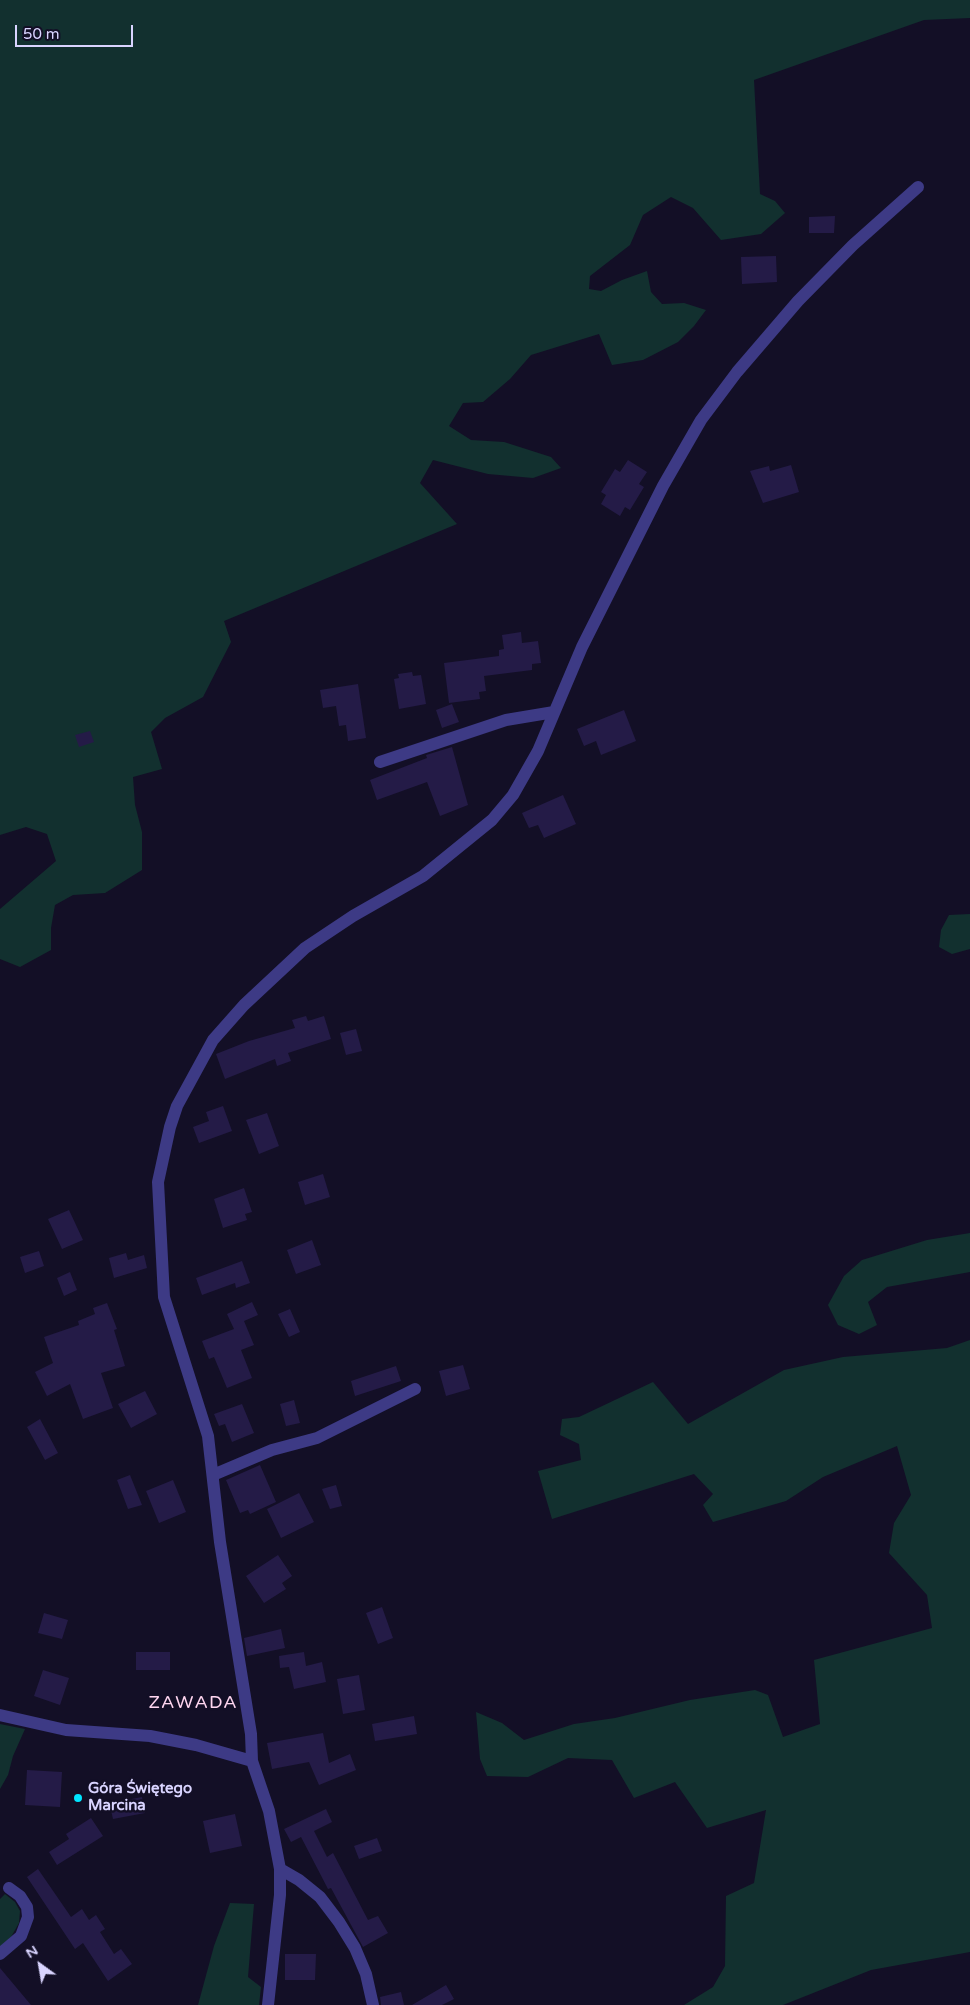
<!DOCTYPE html>
<meta charset="utf-8">
<style>
body{margin:0}
#map{position:relative;width:970px;height:2005px;overflow:hidden;background:#130f26;font-family:"Varela Round",sans-serif}
canvas{display:block}
.north{position:absolute;left:15px;top:1940px;width:50px;height:50px;-webkit-text-stroke:4px #130f26;paint-order:stroke;rotate:328deg;font-size:14px;font-weight:700;line-height:20px;text-align:center;color:#d9d4ff}
.north::after{content:'';display:block;margin:auto;width:18px;height:22px;background:#d9d4ff;clip-path:polygon(50% 0,100% 100%,50% 72%,0 100%)}
.scale{position:absolute;left:15px;top:25px;width:118px;height:22px;box-sizing:border-box;border:2px solid #d9d4ff;border-top:0;padding-left:6px;font-size:15px;line-height:18px;white-space:nowrap;color:#d9d4ff;-webkit-text-stroke:4px #130f26;paint-order:stroke}
</style>
<div id="map">
<canvas width="970" height="2005"></canvas>
<div class="north">N</div>
<div class="scale">50 m</div>
</div>
<script>
const context = document.querySelector('canvas').getContext('2d');
context.lineJoin = 'round';
function paint(path, color) { context.fillStyle = color; context.fill(path, 'evenodd'); }
const poly = rows => new Path2D(rows.map(r => 'M' + r).join(''));
function strokePath(path, color, width, dash) { context.strokeStyle = color; context.lineWidth = width; context.lineCap = dash ? 'butt' : 'round'; context.setLineDash(dash || []); context.stroke(path); }
function label(font, color, halo, rows, align = 'center') {
  context.font = font + ' "Varela Round",sans-serif'; context.lineWidth = 5; context.setLineDash([]); context.textBaseline = 'middle'; context.strokeStyle = halo; context.fillStyle = color; for (const [text, x, y, turn = 0] of rows) {
    context.save(); context.translate(x, y); context.rotate((+turn || 0) * Math.PI / 180); context.textAlign = isNaN(turn) ? turn : align; if (halo) context.strokeText(text, 0, 0); context.fillText(text, 0, 0); context.restore();
  }
}
const green = poly([
 [0,0,970,0,970,18,924,20,754,80,760,194,775,201,785,213,761,234,721,240,693,208,671,197,643,215,630,245,590,276,589,289,601,291,622,280,647,271,651,292,662,304,684,303,706,310,694,326,678,342,643,360,612,365,599,334,531,355,510,379,483,402,463,403,449,426,471,440,504,442,551,457,561,468,533,478,488,474,433,460,420,483,457,524,224,621,231,642,203,697,165,718,151,732,162,769,133,777,135,805,142,832,142,870,105,893,73,895,55,905,51,928,51,950,20,967,0,959,0,909,56,861,47,834,26,827,0,835],
 [970,914,970,949,952,954,939,947,941,930,949,915],
 [970,1233,970,1272,887,1287,868,1302,877,1325,859,1334,838,1325,828,1305,844,1276,862,1260,927,1240],
 [970,1340,970,1952,871,1970,783,2005,684,2005,713,1987,725,1966,726,1896,754,1883,766,1810,707,1828,675,1782,634,1798,612,1760,568,1758,528,1777,487,1776,480,1759,476,1712,502,1723,524,1740,574,1724,615,1718,690,1700,755,1690,768,1695,783,1737,820,1724,814,1660,932,1628,927,1595,889,1553,894,1523,911,1495,897,1446,823,1477,786,1501,713,1522,703,1505,713,1494,694,1474,552,1519,538,1471,581,1460,579,1444,560,1435,562,1419,579,1417,653,1382,688,1424,784,1370,843,1357,947,1348],
 [0,1724,25,1729,13,1756,8,1775,0,1789],
 [5,1894,15,1902,20,1911,19,1923,11,1937,0,1947,0,1899],
 [230,1903,254,1904,248,1977,261,1987,259,2005,198,2005,214,1946]
]);
const building = poly([
 [835,216,834,233,809,233,809,217],
 [776,256,777,282,742,284,741,257],
 [628,460,647,472,639,484,644,487,630,510,625,507,620,516,601,504,606,495,601,492,615,469,620,472],
 [791,465,799,492,763,503,750,471,769,466,770,471],
 [521,632,522,643,538,641,541,663,532,664,532,670,484,676,486,691,479,692,480,699,449,703,444,663,499,656,499,650,504,649,502,635],
 [412,672,413,676,421,675,426,704,399,709,394,679,399,678,398,674],
 [358,684,366,738,348,741,346,725,339,726,336,706,323,708,320,690],
 [452,704,459,722,442,728,436,710],
 [624,710,636,741,601,755,596,741,584,746,577,729],
 [90,731,94,742,79,747,75,735],
 [452,747,468,805,440,816,427,782,377,800,370,780,427,758,426,755],
 [563,795,576,824,544,838,538,825,529,828,522,813],
 [306,1016,308,1021,324,1016,331,1039,288,1053,291,1061,277,1066,275,1059,225,1079,216,1054,249,1041,295,1028,292,1020],
 [356,1029,362,1051,346,1055,340,1033],
 [223,1106,232,1131,199,1143,193,1127,209,1121,206,1112],
 [267,1113,279,1146,259,1154,246,1120],
 [323,1174,330,1197,305,1205,298,1182],
 [244,1188,252,1212,245,1214,247,1220,223,1228,214,1199],
 [69,1210,83,1240,62,1249,48,1219],
 [312,1240,321,1265,296,1274,287,1250],
 [39,1251,44,1266,25,1273,20,1257],
 [126,1253,128,1260,144,1255,147,1268,114,1278,109,1258],
 [242,1261,250,1283,236,1288,235,1283,202,1295,196,1278],
 [70,1272,77,1290,64,1296,57,1278],
 [252,1302,258,1315,244,1321,254,1345,241,1350,252,1378,227,1388,214,1357,209,1359,202,1341,234,1329,227,1314],
 [107,1303,117,1329,114,1330,125,1366,101,1373,113,1408,83,1419,70,1384,47,1396,35,1372,53,1363,44,1337,79,1325,78,1321,95,1314,93,1308],
 [290,1309,300,1332,289,1337,278,1314],
 [463,1365,470,1389,446,1396,439,1371],
 [396,1366,401,1381,355,1396,351,1381],
 [145,1391,157,1414,131,1428,118,1404],
 [294,1400,300,1423,286,1426,280,1404],
 [242,1404,254,1433,232,1442,225,1424,219,1426,214,1414],
 [40,1419,58,1453,45,1460,27,1427],
 [260,1465,276,1502,250,1514,248,1510,240,1513,226,1480],
 [130,1475,142,1505,128,1509,117,1480],
 [173,1480,186,1512,159,1523,146,1491],
 [336,1485,342,1506,330,1509,322,1489],
 [299,1493,314,1522,281,1538,267,1509],
 [278,1555,292,1576,282,1583,286,1589,264,1603,246,1576],
 [382,1607,393,1638,378,1644,366,1613],
 [44,1613,68,1620,62,1639,38,1633],
 [281,1629,285,1648,247,1656,244,1638],
 [136,1652,170,1652,170,1670,136,1670],
 [304,1652,306,1666,322,1662,326,1682,294,1689,289,1667,280,1668,279,1656],
 [43,1670,69,1678,60,1705,34,1696],
 [359,1675,365,1710,343,1714,337,1679],
 [414,1716,417,1734,375,1741,372,1724],
 [323,1733,329,1763,350,1754,356,1770,319,1785,309,1762,272,1769,267,1743],
 [27,1770,62,1772,60,1807,25,1805],
 [142,1797,145,1813,113,1819,110,1806,116,1802],
 [326,1809,332,1822,314,1831,327,1857,333,1853,368,1920,378,1916,388,1933,363,1947,331,1888,328,1889,301,1837,291,1842,284,1829],
 [235,1814,242,1846,210,1853,203,1821],
 [91,1818,103,1836,57,1865,49,1852,69,1839,66,1834],
 [377,1838,382,1851,359,1859,354,1846],
 [38,1869,71,1917,82,1909,89,1920,96,1915,105,1929,100,1932,114,1954,121,1949,132,1964,108,1981,83,1943,75,1949,27,1877],
 [285,1954,316,1954,315,1980,285,1980],
 [0,1968,31,2005,0,2005],
 [446,1985,454,1999,442,2005,412,2005],
 [401,1992,404,2005,381,2005,380,1997]
]);
const street = poly([
 [380,762,506,720,554,712],
 [213,1475,272,1450,317,1438,415,1389],
 [0,1715,66,1730,150,1736,196,1745,252,1761],
 [280,1869,299,1880,320,1897,339,1922,355,1948,366,1974,373,2005],
 [0,1954,21,1936,28,1917,27,1907,20,1896,9,1888],
 [268,2005,280,1895,280,1869,269,1811,252,1761,251,1734,220,1542,208,1436,164,1297,158,1182,170,1127,177,1106,213,1040,244,1005,305,948,353,916,423,876,492,820,513,795,538,751,582,647,663,486,701,420,737,372,798,301,853,245,918,187]
]);
const markers = [
 [78,1798,5,"#00e5ff"]
];
const poiNames = [
 ["Góra Świętego",88,1789],
 ["Marcina",88,1806]
];
const quarterNames = [
 ["ZAWADA",193,1703]
];
paint(green, '#12302f');
paint(building, '#241b47');
strokePath(street, '#3d3a85', 12);
for (const [x, y, r, color] of markers) { const dot = new Path2D(); dot.arc(x, y, r, 0, 2 * Math.PI); context.fillStyle = color; context.fill(dot); strokePath(dot, '#130f26', 2); }
label('bold 15px', '#d9d4ff', '#130f26', poiNames, 'left');
context.letterSpacing = '1px';
label('18px', '#ffd6f0', '#130f26', quarterNames);
context.letterSpacing = '0px';
</script>
